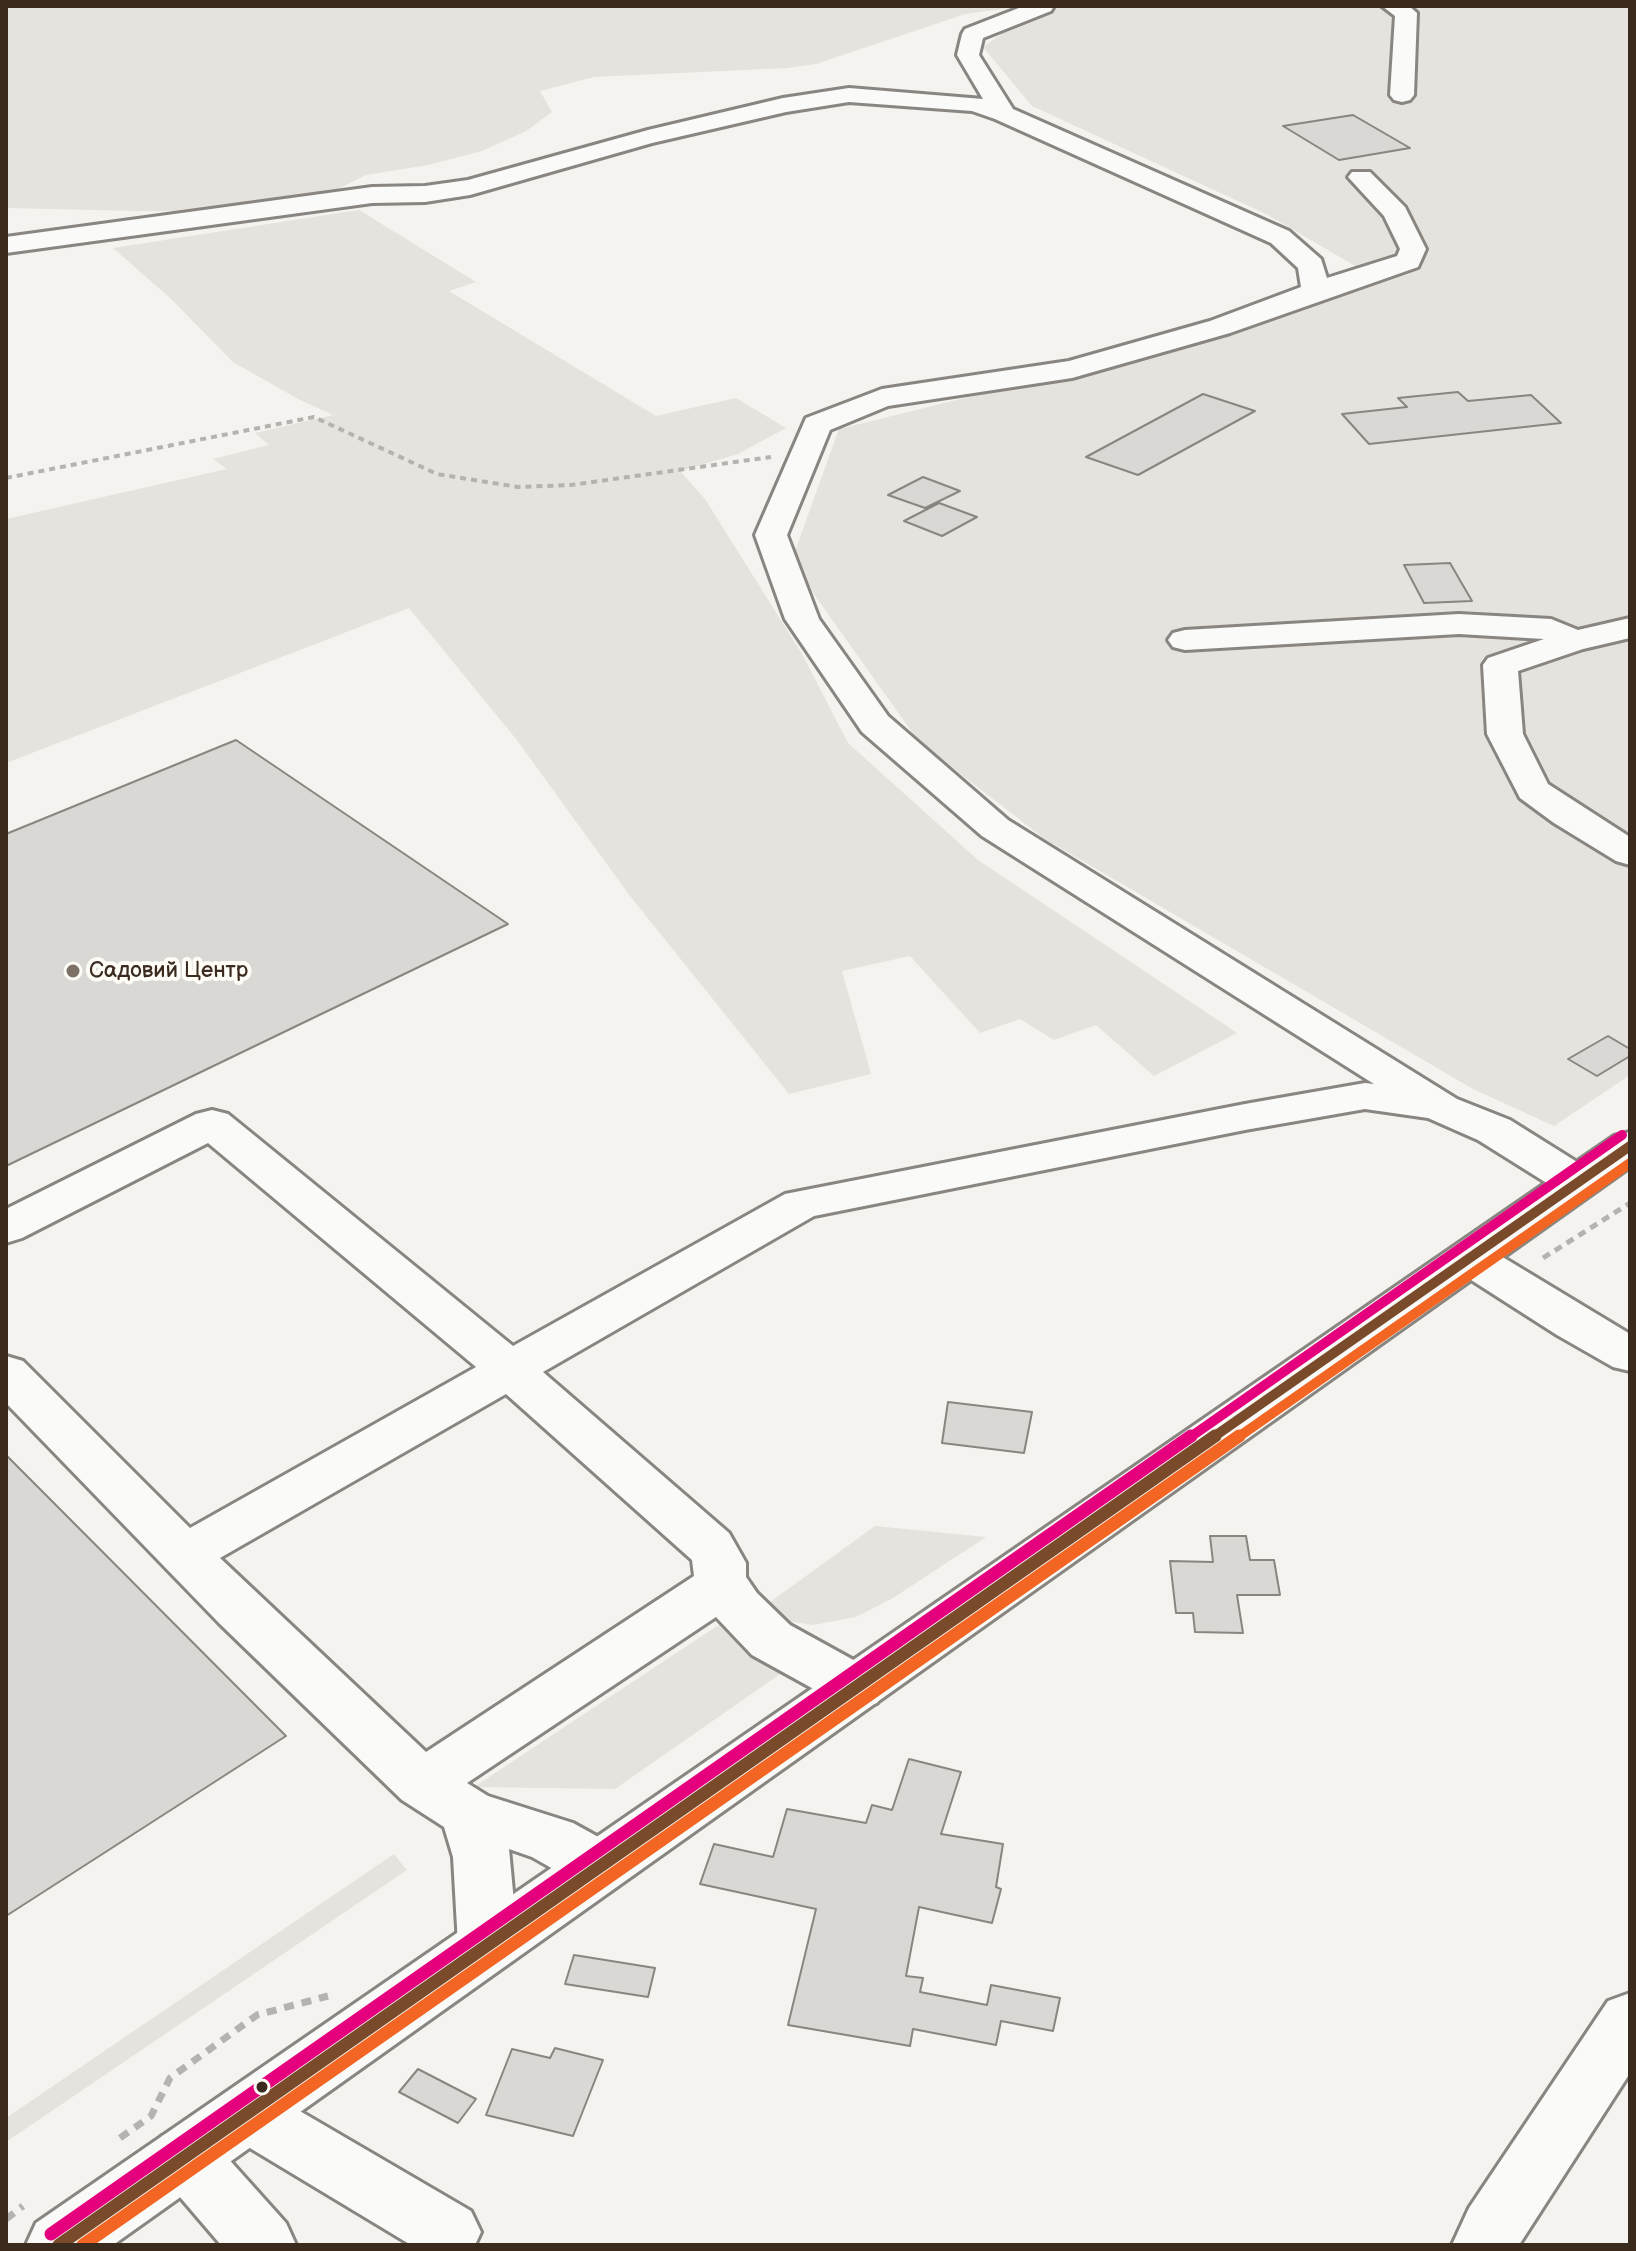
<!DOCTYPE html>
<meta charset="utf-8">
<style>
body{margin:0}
#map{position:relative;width:1636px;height:2251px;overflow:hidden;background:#f4f3ef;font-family:"Balsamiq Sans",sans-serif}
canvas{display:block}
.frame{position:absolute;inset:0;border:8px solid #3b2a1e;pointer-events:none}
</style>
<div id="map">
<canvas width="1636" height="2251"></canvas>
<div class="frame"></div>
</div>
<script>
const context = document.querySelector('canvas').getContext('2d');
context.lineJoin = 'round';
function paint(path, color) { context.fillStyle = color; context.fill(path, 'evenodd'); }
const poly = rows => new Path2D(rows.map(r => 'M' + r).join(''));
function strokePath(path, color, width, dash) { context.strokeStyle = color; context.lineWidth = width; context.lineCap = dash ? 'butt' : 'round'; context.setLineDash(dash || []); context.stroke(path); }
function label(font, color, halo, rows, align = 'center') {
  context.font = font + ' "Balsamiq Sans",sans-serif'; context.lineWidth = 8; context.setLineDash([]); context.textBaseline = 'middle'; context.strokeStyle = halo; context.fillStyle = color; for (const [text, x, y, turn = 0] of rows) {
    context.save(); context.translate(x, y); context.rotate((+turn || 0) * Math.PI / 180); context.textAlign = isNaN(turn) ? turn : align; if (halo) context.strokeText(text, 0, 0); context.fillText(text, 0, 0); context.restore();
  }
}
const built = poly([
 [6,6,1007,6,1010,8,965,14,816,64,787,68,594,77,540,91,552,112,526,131,482,151,428,165,366,175,336,190,277,201,204,211,138,211,6,208],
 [1059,6,1630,6,1630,1075,1554,1126,1473,1089,1045,839,919,742,791,562,839,429,1204,339,1369,274,1266,214,1032,106,983,47,1003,33],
 [359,210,476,282,449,291,656,416,736,398,786,428,738,454,680,471,705,499,802,654,848,743,978,860,1237,1033,1154,1076,1096,1025,1054,1040,1020,1019,980,1033,910,956,842,971,871,1074,789,1094,630,896,516,739,409,608,6,763,6,519,227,469,213,459,269,445,255,433,333,415,298,399,233,362,170,298,113,248],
 [875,1526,986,1537,893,1598,856,1617,813,1625,782,1620,766,1605],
 [720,1624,783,1672,615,1789,474,1787],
 [394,1854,407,1870,6,2142,6,2118]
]);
const building = poly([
 [1353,115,1410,148,1339,160,1283,126,1353,115],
 [1458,392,1468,401,1531,395,1561,423,1369,444,1342,414,1407,407,1398,398,1458,392],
 [1203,394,1255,411,1138,475,1086,457,1203,394],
 [923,477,960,491,925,508,888,495,923,477],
 [939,503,977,517,942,536,904,521,939,503],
 [1450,563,1472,601,1424,603,1404,565,1450,563],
 [236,740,508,924,6,1166,6,834,236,740],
 [1608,1036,1630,1049,1630,1056,1597,1076,1568,1059,1608,1036],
 [948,1402,1032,1412,1024,1453,942,1443,948,1402],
 [6,1455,286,1736,6,1916,6,1455],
 [1210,1536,1246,1536,1250,1560,1274,1560,1280,1595,1237,1595,1243,1633,1195,1632,1193,1613,1176,1613,1170,1561,1213,1562,1210,1536],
 [909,1759,961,1772,941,1834,1003,1844,996,1887,1001,1889,992,1923,919,1907,906,1976,923,1978,920,1992,987,2005,991,1985,1060,1998,1053,2031,1001,2021,996,2045,913,2029,910,2046,788,2025,816,1909,700,1884,714,1844,773,1857,787,1809,866,1823,872,1805,892,1810,909,1759],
 [574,1955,655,1968,648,1997,565,1984,574,1955],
 [555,2048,603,2060,573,2136,486,2115,512,2049,550,2058,555,2048],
 [418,2069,476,2099,458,2123,399,2092,418,2069]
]);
const pathFar2 = poly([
 [6,478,314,417,437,474,518,487,571,485,771,457]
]);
const pathFar1 = poly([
 [1543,1258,1630,1203]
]);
const path = poly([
 [120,2138,151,2116,170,2078,257,2015,328,1996],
 [6,2219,23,2206]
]);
const minor = poly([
 [1024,6,1054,6,1051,11,983,38,979,55,1013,109,1289,231,1321,259,1327,278,1397,256,1400,249,1384,216,1348,177,1352,172,1370,172,1405,207,1426,249,1418,267,1230,333,1072,378,888,406,830,430,787,535,819,619,888,716,1008,820,1457,1099,1510,1120,1593,1172,1600,1182,1593,1192,1577,1196,1561,1192,1478,1140,1428,1118,1365,1109,1245,1130,814,1216,543,1372,729,1533,746,1563,746,1577,757,1593,790,1625,877,1673,886,1688,877,1703,858,1709,839,1703,752,1655,716,1617,467,1783,488,1796,573,1823,620,1849,628,1866,620,1883,599,1890,578,1883,532,1857,509,1849,518,1945,509,1963,488,1970,467,1963,458,1945,453,1857,444,1827,402,1800,219,1623,6,1403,6,1356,23,1361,190,1528,476,1367,208,1143,22,1238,6,1243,6,1209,196,1114,212,1110,228,1114,513,1346,785,1194,1245,1104,1365,1083,1374,1084,982,836,862,732,785,619,755,535,806,418,882,389,1069,361,1210,321,1301,287,1298,268,1271,243,995,119,972,111,849,102,786,112,652,143,470,195,425,202,372,203,6,253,6,237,372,187,425,186,468,180,648,130,783,98,849,88,983,99,957,55,962,34,965,29,1024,6],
 [506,1394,692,1560,694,1576,426,1752,220,1558,506,1394],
 [1382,6,1409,6,1417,13,1414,95,1410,100,1402,102,1394,100,1390,95,1395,16,1382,6],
 [1459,614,1551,619,1578,630,1630,618,1630,638,1583,649,1518,671,1523,734,1548,784,1630,837,1630,865,1616,861,1554,823,1520,798,1487,734,1483,665,1488,658,1544,639,1459,634,1185,650,1173,647,1168,640,1173,633,1185,630,1459,614],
 [1470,1243,1486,1247,1630,1334,1630,1371,1613,1367,1557,1335,1454,1269,1447,1258,1454,1247,1470,1243],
 [1630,1993,1630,2073,1519,2245,1452,2245,1469,2208,1608,2001,1630,1993],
 [247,2085,269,2093,471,2211,481,2232,475,2245,411,2245,225,2133,215,2113,225,2093,247,2085],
 [185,2127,208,2136,286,2223,296,2245,221,2245,162,2176,153,2156,162,2136,185,2127]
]);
const highway = poly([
 [1630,1132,1630,1167,113,2245,26,2245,36,2223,1614,1136,1630,1132]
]);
const bus1Far1 = poly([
 [1212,1438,1630,1146]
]);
const bus1 = poly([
 [59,2245,1215,1436]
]);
const bus2Far1 = poly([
 [1237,1438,1630,1163]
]);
const bus2 = poly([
 [83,2245,1239,1436]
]);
const bus3Far1 = poly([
 [1189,1438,1622,1135]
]);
const bus3 = poly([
 [51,2234,1191,1436]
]);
const markers = [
 [73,971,8,"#7c7067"],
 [262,2087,7,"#3b2a1e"]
];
const poiNames = [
 ["Садовий Центр",89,971]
];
paint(built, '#e6e3de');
paint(building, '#d9d8d5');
strokePath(building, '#898681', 2);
strokePath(minor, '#898681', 6);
strokePath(highway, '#898681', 6);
strokePath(pathFar2, '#b5b3b0', 4, [6, 5]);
strokePath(pathFar1, '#b5b3b0', 5, [8, 6]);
strokePath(path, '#b5b3b0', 7, [10, 8]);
paint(minor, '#fafaf8');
paint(highway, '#fafaf8');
strokePath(bus1Far1, '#7a4b2a', 10);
strokePath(bus1, '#7a4b2a', 13);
strokePath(bus2Far1, '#f26522', 10);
strokePath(bus2, '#f26522', 13);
strokePath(bus3Far1, '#e5007d', 10);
strokePath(bus3, '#e5007d', 13);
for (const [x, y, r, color] of markers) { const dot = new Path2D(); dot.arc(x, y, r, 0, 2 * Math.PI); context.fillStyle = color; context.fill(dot); strokePath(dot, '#fdfcf7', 3); }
label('22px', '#3b2a1e', '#fdfcf7', poiNames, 'left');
</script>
